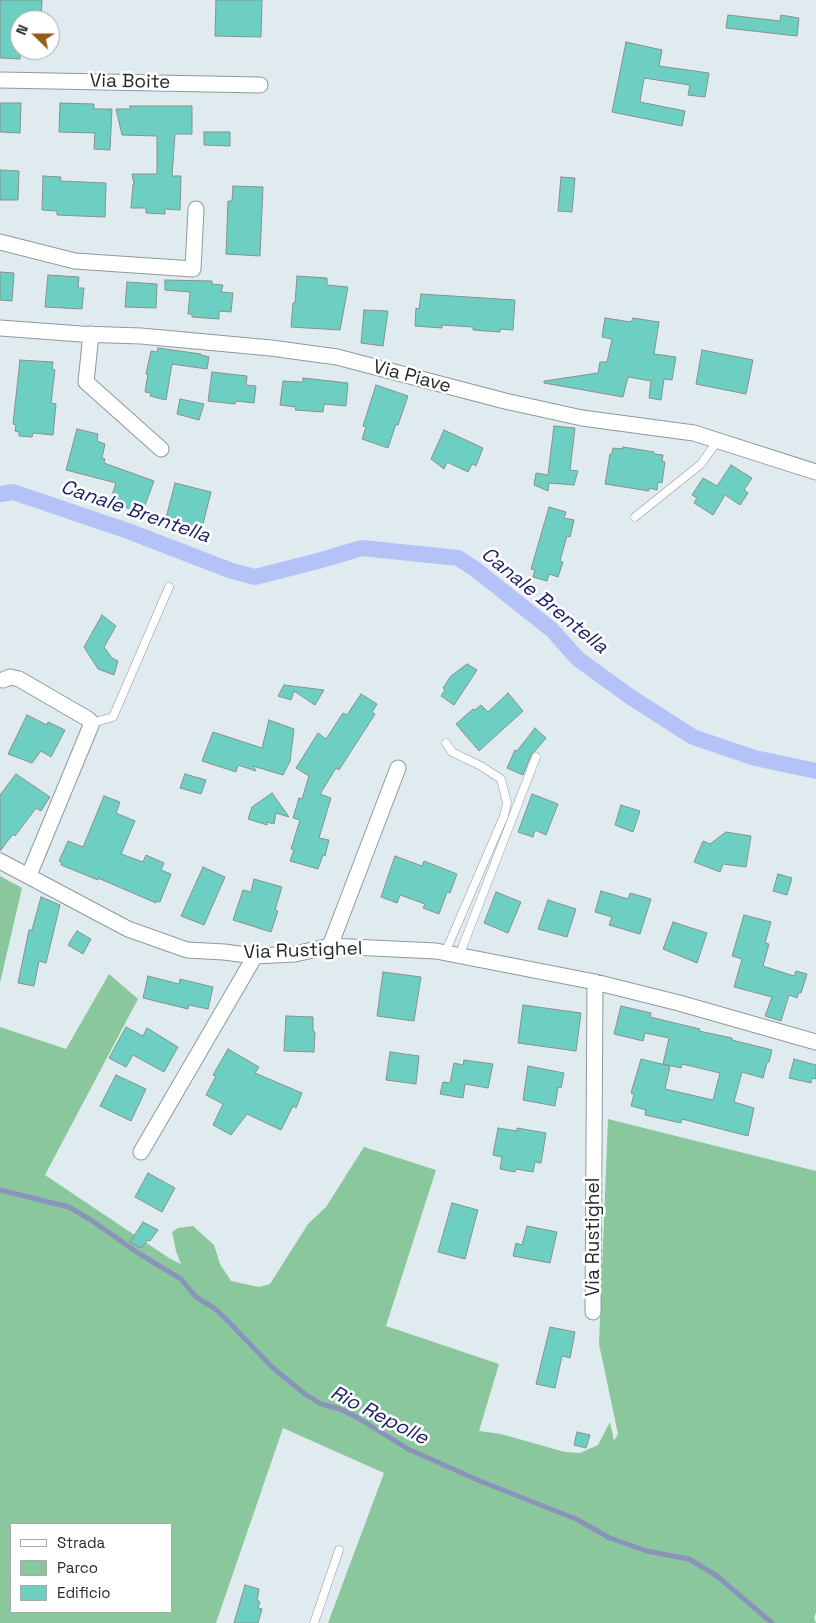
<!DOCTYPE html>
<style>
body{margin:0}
#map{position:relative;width:816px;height:1623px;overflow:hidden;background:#dfebee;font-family:"Space Grotesk",sans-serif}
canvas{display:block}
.legend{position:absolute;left:10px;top:1523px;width:162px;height:90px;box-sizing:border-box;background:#fff;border:1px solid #a8a9aa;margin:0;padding:6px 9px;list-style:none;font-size:15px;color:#25292a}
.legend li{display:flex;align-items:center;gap:10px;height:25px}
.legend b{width:25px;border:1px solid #a8a9aa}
.north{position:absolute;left:10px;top:10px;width:50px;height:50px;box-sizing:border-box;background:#fff;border:1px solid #a8a9aa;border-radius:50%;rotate:292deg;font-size:14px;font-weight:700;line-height:20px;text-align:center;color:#25292a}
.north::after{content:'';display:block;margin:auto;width:18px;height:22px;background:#965b1a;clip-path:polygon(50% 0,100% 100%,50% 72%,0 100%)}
</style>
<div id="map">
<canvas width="816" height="1623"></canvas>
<ul class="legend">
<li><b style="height:6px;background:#fff"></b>Strada</li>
<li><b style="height:14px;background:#8bc79d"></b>Parco</li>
<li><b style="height:14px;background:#6ccfc1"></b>Edificio</li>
</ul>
<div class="north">N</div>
</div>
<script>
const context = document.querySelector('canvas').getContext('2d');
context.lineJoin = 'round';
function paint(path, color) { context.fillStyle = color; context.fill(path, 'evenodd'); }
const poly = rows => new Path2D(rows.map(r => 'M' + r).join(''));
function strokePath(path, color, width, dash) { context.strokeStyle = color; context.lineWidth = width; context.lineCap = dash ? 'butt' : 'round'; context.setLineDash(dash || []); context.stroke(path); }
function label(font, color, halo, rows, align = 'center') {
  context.font = font + ' "Space Grotesk",sans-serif'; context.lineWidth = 5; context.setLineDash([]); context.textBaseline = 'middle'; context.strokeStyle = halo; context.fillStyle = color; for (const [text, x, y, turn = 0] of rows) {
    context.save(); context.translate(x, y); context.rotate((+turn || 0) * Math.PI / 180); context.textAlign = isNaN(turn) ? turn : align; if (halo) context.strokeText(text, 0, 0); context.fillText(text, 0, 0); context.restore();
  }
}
const green = poly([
 [0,876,22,888,0,983],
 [109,974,138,999,45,1175,169,1258,181,1264,176,1251,172,1232,178,1228,193,1226,214,1245,220,1264,231,1281,259,1287,270,1284,308,1224,326,1207,364,1147,436,1170,386,1326,499,1364,479,1431,501,1434,565,1452,580,1453,598,1445,610,1422,614,1441,618,1434,599,1344,608,1119,816,1171,816,1612,814,1618,816,1623,328,1623,384,1473,283,1428,216,1623,0,1623,0,1027,66,1049],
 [11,1524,171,1524,171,1612,11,1612]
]);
const stream = poly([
 [0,1190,69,1207,91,1220,138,1253,181,1279,196,1297,214,1308,226,1319,273,1368,305,1394,321,1404,340,1409,358,1418,408,1449,480,1481,576,1519,610,1538,647,1551,689,1559,717,1576,772,1623]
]);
const canal = poly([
 [0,494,13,492,128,531,232,571,255,577,318,561,362,548,458,558,475,569,552,630,578,659,632,698,693,737,755,758,816,771]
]);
const building = poly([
 [0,0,42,0,41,20,20,20,20,59,0,58,0,0],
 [216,0,262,0,261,37,215,36,216,0],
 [728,15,780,21,781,15,799,18,797,36,726,28,728,15],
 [626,42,662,50,659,66,709,73,705,97,688,95,690,85,644,78,640,102,685,111,682,126,612,112,626,42],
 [0,103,21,103,20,133,0,132,0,103],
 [60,103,94,104,94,109,112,109,110,150,94,149,95,133,59,132,60,103],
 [130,106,192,106,192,134,175,134,172,176,181,176,180,210,165,209,165,214,146,213,146,208,131,208,133,184,134,184,132,174,157,174,157,136,122,135,116,109,130,109,130,106],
 [204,132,230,132,230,146,204,145,204,132],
 [0,170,19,171,18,200,0,200,0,170],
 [43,176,61,177,60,181,106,183,105,217,57,215,57,211,42,210,43,176],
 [561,177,575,178,572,212,558,211,561,177],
 [233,186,263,187,260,256,226,254,228,201,232,201,233,186],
 [0,272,14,273,12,301,0,300,0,272],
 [48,275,79,277,78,288,84,288,82,309,45,307,48,275],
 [297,276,327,278,327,285,348,287,340,330,291,327,293,303,295,303,297,276],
 [165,280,212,281,212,284,223,285,221,292,233,293,231,312,219,311,219,319,192,317,192,314,188,314,190,292,165,290,165,280],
 [127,282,157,284,156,308,125,307,127,282],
 [421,294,515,300,513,330,500,329,500,332,473,330,473,327,442,325,442,328,415,326,416,308,419,309,421,294],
 [364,310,388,311,383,346,361,343,364,310],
 [605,318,631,322,633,318,659,322,654,354,676,357,672,380,664,379,661,400,649,398,651,381,628,377,623,397,544,383,544,381,598,373,600,362,607,362,612,339,602,337,605,318],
 [158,348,201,354,201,355,209,357,207,369,172,364,166,400,150,396,151,393,145,392,148,374,146,374,151,351,157,352,158,348],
 [702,350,753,360,746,394,696,384,702,350],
 [20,360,53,362,52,369,55,370,51,403,56,404,53,435,33,433,32,437,19,436,19,432,15,431,16,425,13,424,20,360],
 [212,372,247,376,246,385,256,386,254,403,236,401,235,404,208,401,212,372],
 [303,378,348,383,346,406,324,404,323,412,295,410,296,407,280,405,283,381,303,382,303,378],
 [376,385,408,396,398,425,396,424,388,448,362,439,366,427,363,426,376,385],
 [180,399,204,404,199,420,177,414,180,399],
 [554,426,575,428,570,470,578,471,574,485,549,483,548,491,534,485,536,473,548,475,554,426],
 [77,429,98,434,97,441,105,444,102,458,105,459,104,463,154,481,142,513,110,502,116,483,66,470,77,429],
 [444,430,483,448,476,466,472,464,468,472,447,462,444,469,431,459,444,430],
 [623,447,654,452,654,454,663,455,662,461,665,462,662,483,658,482,657,490,649,488,649,491,605,484,610,454,612,454,613,448,623,449,623,447],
 [731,465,752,478,744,490,748,493,740,505,725,495,713,515,694,503,697,498,692,495,703,478,717,486,731,465],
 [175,483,211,492,202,528,166,518,175,483],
 [549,507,566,512,564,518,574,520,570,537,567,536,560,561,563,562,558,577,549,574,547,581,533,577,535,570,531,569,549,507],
 [102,615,116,626,104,647,112,658,118,661,114,675,98,669,84,647,102,615],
 [467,664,477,670,454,705,441,696,445,690,443,688,451,676,467,664],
 [284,685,324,690,315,705,294,691,291,700,278,696,284,685],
 [508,693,523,711,479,751,456,724,473,709,475,710,481,705,488,712,508,693],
 [361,694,377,704,372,712,375,714,339,770,336,768,320,794,331,798,319,838,329,840,325,856,323,855,318,869,290,861,294,850,291,849,300,820,293,818,299,798,302,799,309,776,296,768,318,733,326,739,343,713,347,715,361,694],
 [27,715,47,725,48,722,65,730,51,757,41,751,32,763,8,754,27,715],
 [269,720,294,729,290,761,283,775,253,766,256,771,238,765,236,772,202,761,213,732,262,748,269,720],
 [535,728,546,738,535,751,531,755,523,775,507,768,515,750,517,751,535,728],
 [16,774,50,797,41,811,36,808,15,836,13,834,0,851,0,795,16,774],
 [185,774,206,780,201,794,180,788,185,774],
 [272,793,289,817,276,813,274,824,267,822,267,825,248,819,252,807,272,793],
 [532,794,558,804,546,835,535,830,533,837,518,832,532,794],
 [104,796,120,802,116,813,135,821,121,854,143,862,146,855,164,863,161,870,171,874,160,902,157,901,156,903,98,878,98,880,61,865,62,863,59,861,68,841,83,847,104,796],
 [621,805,640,811,633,832,615,825,621,805],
 [726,832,751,836,746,867,723,864,720,872,694,862,703,841,710,844,726,832],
 [395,856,422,866,424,861,457,874,450,893,447,892,439,914,423,908,425,904,400,895,397,903,381,897,395,856],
 [203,867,225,877,204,925,181,916,203,867],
 [778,874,792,878,787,895,773,891,778,874],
 [254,879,282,887,275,910,278,911,271,932,233,920,243,890,251,892,254,879],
 [601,891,628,899,630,893,651,899,640,934,609,925,612,917,595,912,601,891],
 [496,892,521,902,508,933,484,923,496,892],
 [41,897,60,905,46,963,39,961,34,986,18,983,29,930,32,930,41,897],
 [548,900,576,909,567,937,538,929,548,900],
 [744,915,771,922,765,943,769,944,763,966,794,976,796,971,807,974,801,993,799,992,797,998,789,995,781,1021,765,1016,772,997,734,987,742,959,732,956,744,915],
 [673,922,707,933,697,963,663,949,673,922],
 [77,931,91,939,83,954,68,945,77,931],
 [383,972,421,977,414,1021,377,1016,383,972],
 [148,976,179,984,180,979,213,987,208,1009,189,1005,188,1009,143,998,148,976],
 [523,1005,581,1013,576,1051,518,1043,523,1005],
 [621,1006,651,1013,650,1017,700,1029,699,1031,732,1038,732,1040,772,1050,769,1062,767,1062,763,1078,742,1072,734,1102,754,1108,748,1136,682,1119,681,1123,645,1115,646,1110,631,1106,634,1094,631,1093,641,1059,670,1066,665,1089,713,1100,720,1073,682,1064,681,1068,663,1064,669,1038,645,1033,643,1041,614,1034,621,1006],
 [286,1016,313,1017,313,1031,315,1032,314,1052,284,1051,286,1016],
 [126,1027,143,1036,147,1028,178,1047,164,1072,133,1055,126,1067,109,1058,126,1027],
 [228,1049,259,1067,255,1073,302,1093,296,1108,293,1106,281,1130,247,1114,231,1135,213,1125,223,1104,206,1095,216,1076,213,1075,228,1049],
 [390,1052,419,1056,416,1084,386,1080,390,1052],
 [794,1059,816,1065,816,1079,812,1078,811,1083,789,1078,794,1059],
 [464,1060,493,1064,488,1088,465,1084,463,1098,440,1094,443,1082,450,1083,454,1063,463,1065,464,1060],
 [528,1066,564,1073,561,1088,558,1087,555,1106,523,1100,528,1066],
 [116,1075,146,1089,131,1121,100,1106,116,1075],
 [498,1128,517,1131,517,1128,546,1133,541,1163,535,1162,533,1172,516,1169,515,1172,500,1169,502,1157,493,1155,498,1128],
 [148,1173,175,1188,162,1212,135,1197,148,1173],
 [452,1203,478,1210,465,1259,438,1252,452,1203],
 [143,1222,158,1230,150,1241,148,1240,141,1248,130,1242,143,1222],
 [527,1226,557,1232,550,1263,513,1256,516,1243,522,1245,527,1226],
 [550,1327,575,1332,570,1358,562,1356,555,1388,536,1384,550,1327],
 [577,1432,590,1435,586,1448,574,1445,577,1432],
 [245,1585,259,1589,257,1600,260,1602,258,1608,262,1609,258,1623,234,1623,245,1585]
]);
const service = poly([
 [635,517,701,464,718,440],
 [92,723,113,717,169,587],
 [445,953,504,816,507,803,501,779,481,766,452,752,446,743],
 [459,956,536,757],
 [314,1623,339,1550]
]);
const minor = poly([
 [0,80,260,85],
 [0,242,75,261,193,269,196,209],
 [0,328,81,334,141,336,271,348,337,357,505,401,582,418,694,433,816,472],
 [91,334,86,382,161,449],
 [3,680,10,677,19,679,88,719,92,723,29,875],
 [0,861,128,929,187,950,224,952,255,956,295,954,330,946,436,951,595,982,679,1003,816,1042],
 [330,946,398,768],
 [141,1152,255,956],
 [593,1312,595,982]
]);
const streetNames = [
 ["Via Boite",130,82,1],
 ["Via Piave",412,377,15],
 ["Via Rustighel",303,951,-2],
 ["Via Rustighel",594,1237,-90]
];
const waterNames = [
 ["Canale Brentella",135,512,19],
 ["Canale Brentella",544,601,39],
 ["Rio Repolle",379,1416,27]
];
paint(green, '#8bc79d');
strokePath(stream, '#8a94ba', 5);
strokePath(canal, '#b5c2f8', 16);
paint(building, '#6ccfc1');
strokePath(building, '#879290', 1);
strokePath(service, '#8e9a9d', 9);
strokePath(minor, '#8e9a9d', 17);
strokePath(service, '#fff', 8);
strokePath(minor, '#fff', 15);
label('19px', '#25292a', '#fff', streetNames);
label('italic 20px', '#1b1c66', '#fff', waterNames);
</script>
